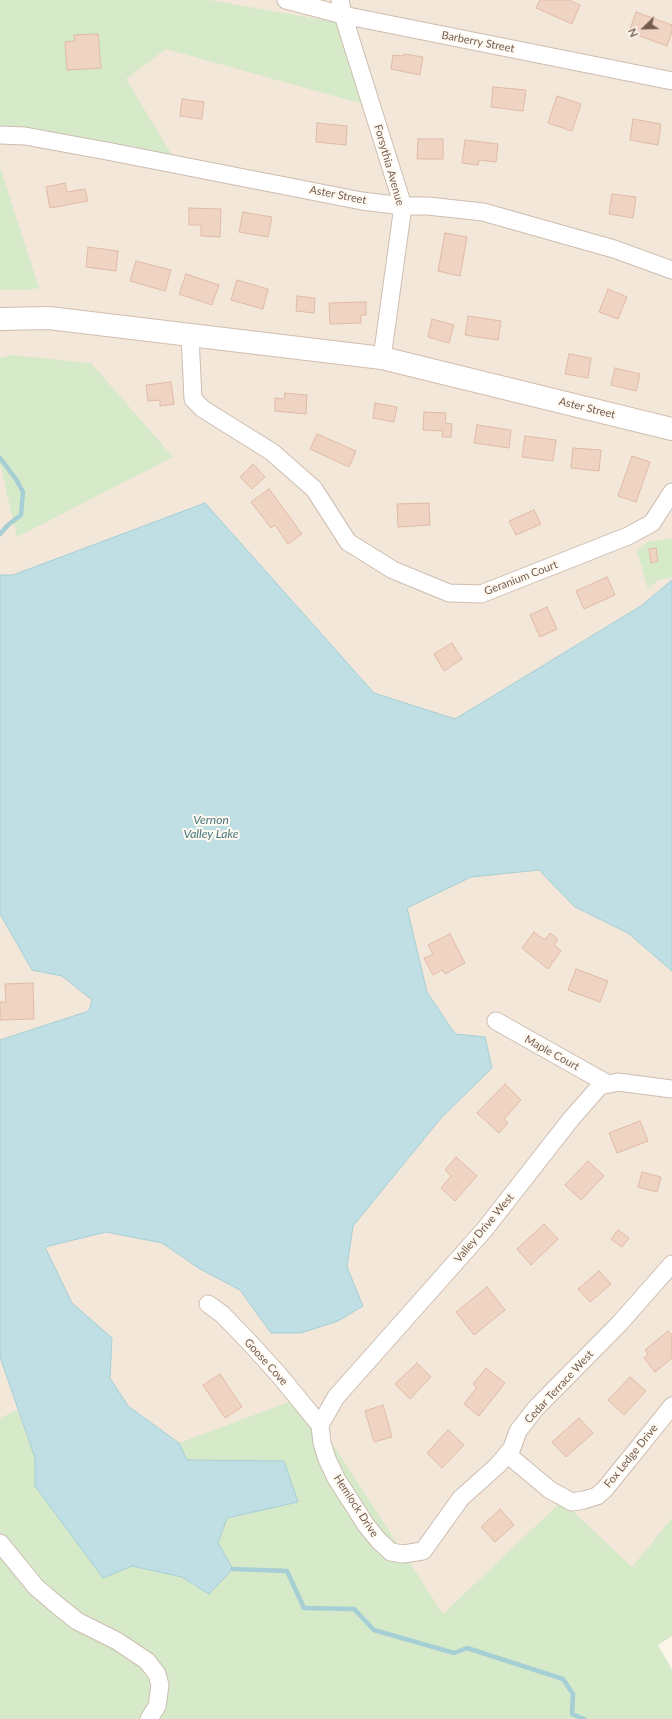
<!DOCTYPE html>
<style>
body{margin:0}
#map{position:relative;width:672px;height:1719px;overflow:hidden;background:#fbf5ea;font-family:Lato,sans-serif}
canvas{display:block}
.north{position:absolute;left:624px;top:8px;width:40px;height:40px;-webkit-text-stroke:3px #fef9f1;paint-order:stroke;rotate:247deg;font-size:11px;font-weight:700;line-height:16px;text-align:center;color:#755c4f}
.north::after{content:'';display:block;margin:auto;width:14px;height:18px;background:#755c4f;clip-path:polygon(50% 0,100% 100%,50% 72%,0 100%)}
</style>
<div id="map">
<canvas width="672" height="1719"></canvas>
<div class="north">N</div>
</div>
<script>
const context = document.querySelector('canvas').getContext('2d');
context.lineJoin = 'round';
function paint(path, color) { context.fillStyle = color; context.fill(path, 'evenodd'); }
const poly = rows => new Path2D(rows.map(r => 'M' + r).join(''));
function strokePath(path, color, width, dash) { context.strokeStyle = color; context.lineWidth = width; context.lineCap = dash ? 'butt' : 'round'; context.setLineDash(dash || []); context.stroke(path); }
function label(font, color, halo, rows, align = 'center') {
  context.font = font + ' Lato,sans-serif'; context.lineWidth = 4; context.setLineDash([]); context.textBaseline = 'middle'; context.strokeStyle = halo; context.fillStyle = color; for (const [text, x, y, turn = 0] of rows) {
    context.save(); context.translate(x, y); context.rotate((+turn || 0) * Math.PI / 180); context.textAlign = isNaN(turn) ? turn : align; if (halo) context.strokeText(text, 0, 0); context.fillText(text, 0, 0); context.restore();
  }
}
const residential = poly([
 [0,0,672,0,672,1526,504,1719,0,1719]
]);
const green = poly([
 [0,0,209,0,347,24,377,108,166,49,126,79,178,165,0,142],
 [0,167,39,288,25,290,0,290],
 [12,355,91,363,173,457,17,537,0,464,0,358],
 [672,538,672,578,658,580,648,589,637,551,647,542],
 [302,1397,443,1614,562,1501,632,1567,672,1518,672,1636,658,1645,672,1670,672,1719,0,1719,0,1418,17,1410,35,1458,35,1486,132,1566,182,1577,209,1593,218,1543,227,1518,298,1502,284,1462,187,1460,179,1443]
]);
const water = poly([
 [205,503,374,693,455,719,641,606,672,580,672,971,628,933,575,907,539,870,471,877,407,908,427,992,455,1034,485,1037,492,1068,441,1118,353,1226,347,1267,363,1306,338,1321,301,1333,271,1333,240,1290,200,1269,162,1243,106,1232,45,1247,72,1303,112,1338,110,1378,128,1406,179,1443,187,1460,284,1461,298,1502,227,1518,218,1543,233,1569,209,1594,182,1577,132,1566,103,1578,35,1486,35,1458,0,1357,0,1040,89,1011,92,1000,62,976,32,970,0,914,0,575,13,575,205,503]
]);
const stream = poly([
 [0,458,16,479,23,492,21,515,8,525,0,534],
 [233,1569,287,1571,304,1608,354,1609,374,1630,454,1653,467,1648,563,1679,573,1694,572,1714,584,1719]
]);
const building = poly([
 [540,0,569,0,580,5,572,24,536,8,540,0],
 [636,12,672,25,672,32,667,46,629,32,636,12],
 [98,34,101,68,67,70,65,42,75,41,74,35,98,34],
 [404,54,423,57,420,75,391,69,393,55,403,56,404,54],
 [493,87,526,90,523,111,491,107,493,87],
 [557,96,581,104,572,131,548,123,557,96],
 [182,99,204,102,202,119,180,116,182,99],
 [633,119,661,124,658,145,630,140,633,119],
 [317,123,347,126,346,145,316,142,317,123],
 [418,139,443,139,443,159,417,159,418,139],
 [465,140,498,144,496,162,479,160,478,165,462,163,465,140],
 [65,183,67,192,85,189,88,201,50,208,46,187,65,183],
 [612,194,636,197,633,218,609,214,612,194],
 [189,208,221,209,220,237,201,236,201,225,189,225,189,208],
 [243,212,272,217,268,237,239,232,243,212],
 [445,233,467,237,460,276,438,271,445,233],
 [88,247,118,251,116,271,86,267,88,247],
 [136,261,171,270,165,291,130,281,136,261],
 [186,274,219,285,212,305,179,294,186,274],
 [237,280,268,289,263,309,231,300,237,280],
 [608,289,627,297,618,319,599,312,608,289],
 [297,296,315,298,314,313,296,311,297,296],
 [366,302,366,315,361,315,361,323,330,324,329,303,366,302],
 [468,316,501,321,498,340,465,335,468,316],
 [432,319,454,325,449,343,428,337,432,319],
 [569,354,591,358,588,378,565,374,569,354],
 [615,368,640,374,636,391,611,385,615,368],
 [171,382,174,404,160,406,160,400,148,401,146,385,171,382],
 [285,393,307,395,306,414,275,411,275,398,284,399,285,393],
 [375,403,397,407,394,422,373,418,375,403],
 [424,412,446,413,445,423,452,424,451,437,442,437,443,431,423,430,424,412],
 [477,425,511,430,509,448,474,443,477,425],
 [317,434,356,451,349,467,310,449,317,434],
 [525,436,556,440,553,461,522,457,525,436],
 [573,448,601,450,599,471,571,468,573,448],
 [632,456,650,462,636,502,618,496,632,456],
 [253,464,265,477,252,489,240,477,253,464],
 [269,489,302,534,288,544,275,525,271,528,251,502,269,489],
 [429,503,430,525,398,527,397,504,429,503],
 [534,510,541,524,516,535,509,521,534,510],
 [656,548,658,561,651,563,649,549,656,548],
 [607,577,615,595,584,609,576,591,607,577],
 [547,607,557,629,540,637,530,615,547,607],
 [452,643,462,659,444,671,434,654,452,643],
 [534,932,545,940,550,933,558,939,554,945,561,951,548,969,522,948,534,932],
 [450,934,465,963,445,974,442,970,433,975,424,958,433,954,428,945,450,934],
 [576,969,608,981,600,1002,568,990,576,969],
 [33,983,34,1019,0,1020,0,1002,6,1002,5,984,33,983],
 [505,1084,521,1100,504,1119,508,1123,499,1133,477,1113,505,1084],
 [640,1121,648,1141,617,1153,609,1133,640,1121],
 [456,1157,477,1176,455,1201,441,1188,451,1176,445,1170,456,1157],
 [588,1161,604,1176,581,1200,565,1185,588,1161],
 [642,1172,661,1177,657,1192,638,1187,642,1172],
 [544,1224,558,1239,531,1265,517,1249,544,1224],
 [618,1230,629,1238,622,1247,611,1239,618,1230],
 [599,1271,611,1284,590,1302,578,1289,599,1271],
 [487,1287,505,1310,474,1335,456,1312,487,1287],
 [668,1331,672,1335,672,1358,655,1372,644,1358,648,1354,645,1350,668,1331],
 [417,1363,431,1377,410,1399,395,1384,417,1363],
 [486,1368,505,1383,479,1416,464,1404,477,1387,473,1384,486,1368],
 [220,1374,242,1407,225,1418,203,1385,220,1374],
 [630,1377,646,1391,624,1415,608,1400,630,1377],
 [383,1405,392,1437,374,1442,365,1411,383,1405],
 [579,1418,593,1433,566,1457,552,1442,579,1418],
 [448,1430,464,1445,442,1468,427,1453,448,1430],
 [500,1509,514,1525,495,1542,481,1527,500,1509]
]);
const street = poly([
 [286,0,343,15,672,81],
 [340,0,343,15,403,206,382,358],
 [0,135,25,136,112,152,362,201,403,206,428,206,483,212,614,249,672,270],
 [190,336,193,399,203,409,272,452,314,489,348,542,393,570,449,593,481,594,628,536,652,523,672,492],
 [496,1021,608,1084],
 [208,1304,222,1314,251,1344,279,1375,320,1425],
 [320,1425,322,1443,327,1459,336,1478,366,1525,379,1541,391,1552,403,1554,423,1551,461,1498,498,1465,512,1448,518,1431,536,1408,619,1324,672,1264],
 [320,1425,336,1397,485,1229,571,1119,600,1086,618,1082,672,1089],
 [507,1454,550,1490,572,1502,584,1500,597,1496,605,1489,672,1406],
 [0,1543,36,1587,57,1605,77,1621,117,1641,147,1661,157,1674,160,1685,157,1706,149,1719]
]);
const secondary = poly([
 [0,319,49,318,382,358,672,429]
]);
const streetNames = [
 ["Barberry Street",478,42,11],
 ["Forsythia Avenue",389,165,74],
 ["Aster Street",338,195,11],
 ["Aster Street",587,408,14],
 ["Geranium Court",521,578,-21],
 ["Maple Court",552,1053,29],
 ["Valley Drive West",484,1228,-50],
 ["Goose Cove",266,1362,48],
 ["Cedar Terrace West",559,1387,-47],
 ["Fox Ledge Drive",631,1456,-51],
 ["Hemlock Drive",356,1506,57]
];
const waterNames = [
 ["Vernon",211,820],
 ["Valley Lake",211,834]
];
paint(residential, '#f3e7d9');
paint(green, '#d6e9c9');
paint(water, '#c0dfe4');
strokePath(water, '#a6cfd5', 1);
strokePath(stream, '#a6cfd5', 4.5);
paint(building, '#efd4c4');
strokePath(building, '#e1bba5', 1);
strokePath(street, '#cdbdb1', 19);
strokePath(secondary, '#d0bdae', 24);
strokePath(street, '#fff', 17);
strokePath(secondary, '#fff', 22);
label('11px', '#755c4f', '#fef9f1', streetNames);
label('italic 12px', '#47777f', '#fef9f1', waterNames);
</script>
